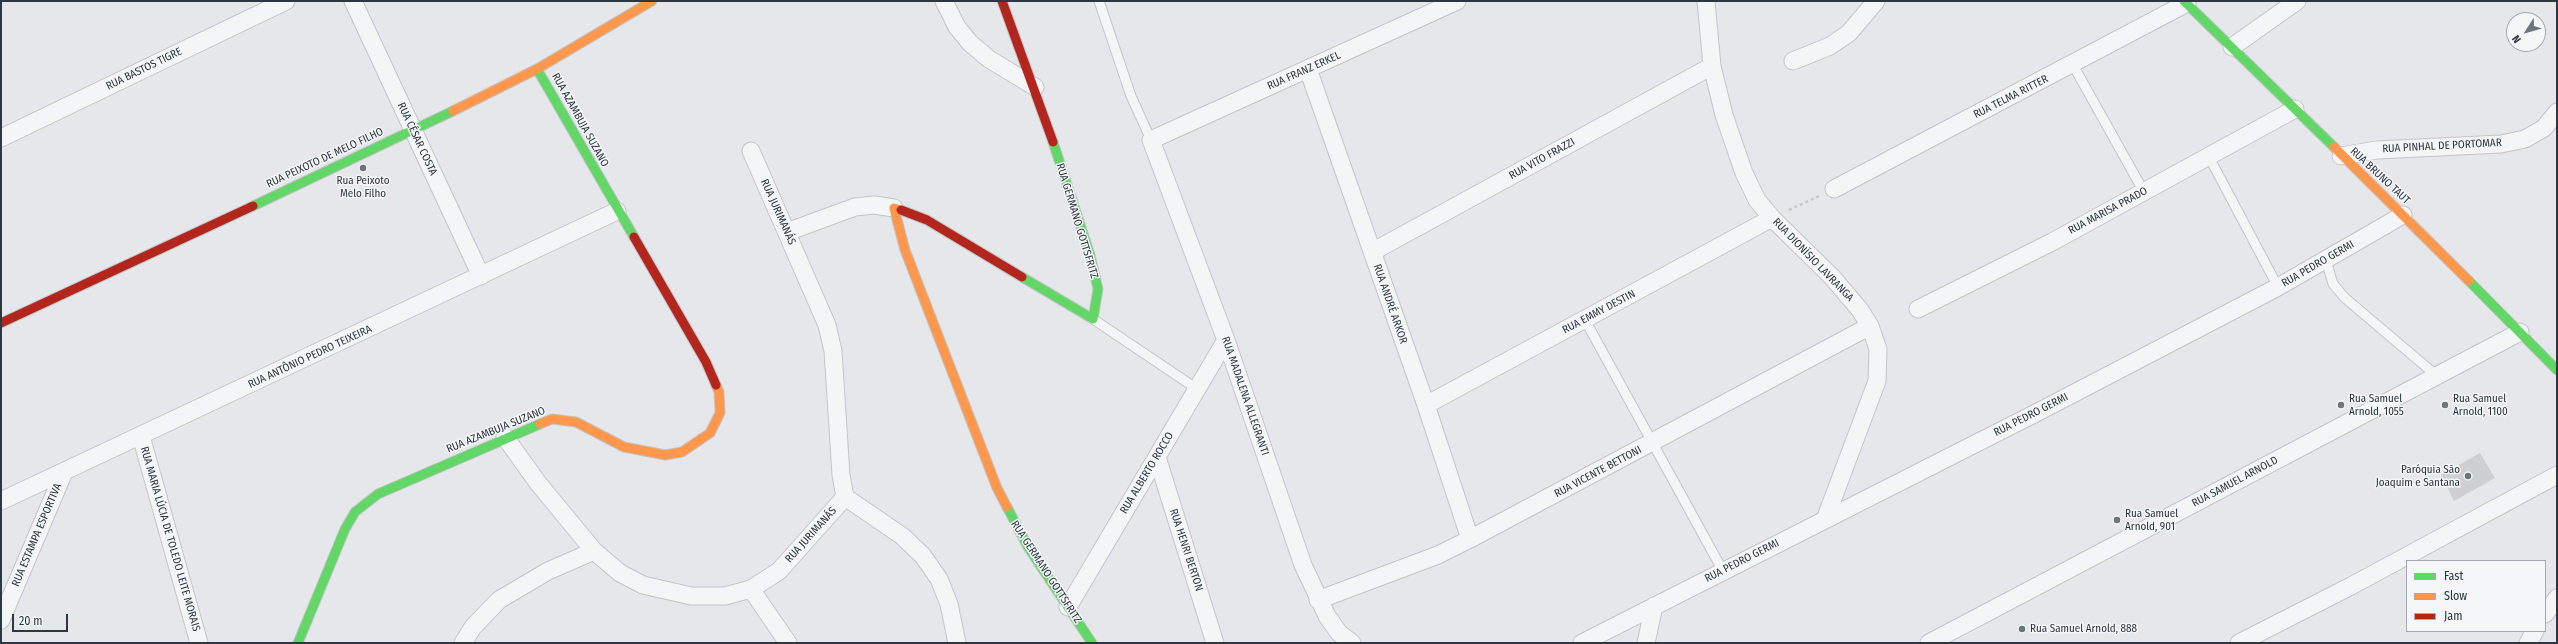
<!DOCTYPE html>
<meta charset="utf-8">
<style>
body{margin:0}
#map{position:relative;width:2558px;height:644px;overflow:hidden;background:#e5e7ea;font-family:"Fira Sans Condensed",sans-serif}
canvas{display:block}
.frame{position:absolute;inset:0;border:2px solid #2d3741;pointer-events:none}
.legend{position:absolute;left:2406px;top:560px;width:140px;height:72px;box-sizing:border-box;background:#f4f6f8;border:1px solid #a4aaaf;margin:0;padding:5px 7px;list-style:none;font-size:12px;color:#2d3741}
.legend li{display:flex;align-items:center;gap:8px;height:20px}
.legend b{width:20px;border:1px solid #a4aaaf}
.north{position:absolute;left:2506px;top:12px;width:40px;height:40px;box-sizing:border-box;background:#f4f6f8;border:1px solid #a4aaaf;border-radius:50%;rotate:233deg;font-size:11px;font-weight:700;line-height:16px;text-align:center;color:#2d3741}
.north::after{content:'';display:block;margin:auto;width:14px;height:18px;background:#6d757c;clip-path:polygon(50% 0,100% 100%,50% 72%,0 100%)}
.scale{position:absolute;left:12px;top:614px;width:56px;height:18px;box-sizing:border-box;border:2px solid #2d3741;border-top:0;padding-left:5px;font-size:12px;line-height:14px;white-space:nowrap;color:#2d3741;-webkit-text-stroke:3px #f4f6f8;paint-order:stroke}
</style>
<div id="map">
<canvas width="2558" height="644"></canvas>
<div class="frame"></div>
<ul class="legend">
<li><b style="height:5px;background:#63d668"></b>Fast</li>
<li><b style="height:5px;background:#ff974d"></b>Slow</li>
<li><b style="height:5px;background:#b3261e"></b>Jam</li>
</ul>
<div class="north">N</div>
<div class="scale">20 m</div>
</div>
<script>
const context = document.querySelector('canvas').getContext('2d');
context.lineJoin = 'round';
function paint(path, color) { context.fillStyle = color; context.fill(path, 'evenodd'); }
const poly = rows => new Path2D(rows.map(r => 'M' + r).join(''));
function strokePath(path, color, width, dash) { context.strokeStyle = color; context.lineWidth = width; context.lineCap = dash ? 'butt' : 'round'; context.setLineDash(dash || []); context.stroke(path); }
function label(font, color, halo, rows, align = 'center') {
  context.font = font + ' "Fira Sans Condensed",sans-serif'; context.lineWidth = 3; context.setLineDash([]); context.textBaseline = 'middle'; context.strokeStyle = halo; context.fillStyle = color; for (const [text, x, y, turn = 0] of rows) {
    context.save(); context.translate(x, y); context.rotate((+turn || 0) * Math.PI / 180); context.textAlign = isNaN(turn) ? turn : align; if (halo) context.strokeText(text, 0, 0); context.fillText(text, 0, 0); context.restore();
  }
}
const building = poly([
 [2480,453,2495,478,2454,501,2441,475]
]);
const path = poly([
 [1789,210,1819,196]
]);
const lane = poly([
 [1099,1,1131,96,1151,140],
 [2073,65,2144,192],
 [2209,157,2278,287],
 [2326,260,2333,284,2345,298,2437,376],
 [1093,319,1197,389],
 [1585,320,1723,571]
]);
const street = poly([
 [353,1,481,276],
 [944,1,957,27,970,43,989,59,1035,87],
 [1706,1,1712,66,1724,115,1744,173,1757,200,1772,218,1832,277,1860,310,1870,326,1878,349,1877,381,1826,517],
 [2232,47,2297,1],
 [1793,61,1830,46,1849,33,1876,1],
 [1308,69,1426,405,1470,539],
 [1,138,286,1],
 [2341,156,2377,150,2501,144,2525,139,2544,128,2557,112],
 [1834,189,2187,3],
 [787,232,855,207,874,205,894,208],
 [1372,252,1712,66],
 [1918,309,2052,242,2295,109],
 [1426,405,1772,218],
 [141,436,199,643],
 [505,437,538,483,594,551],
 [1157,457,1215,643],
 [845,497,902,536,923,556,939,579,949,604,957,643],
 [1,501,617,211],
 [751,589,788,643],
 [1318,600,1438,555,1470,539,1870,326],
 [1068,607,1226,340],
 [2545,614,2557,598],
 [1,620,64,472],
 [463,643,473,627,499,600,548,571,594,551,620,573,643,585,691,596,725,596,751,589,779,571,845,497,841,475,833,351,827,325,751,151],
 [1352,643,1339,633,1327,616,1303,565,1226,340,1151,140,1457,1],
 [1582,643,2036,413,2278,287,2403,215],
 [1646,643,1654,606],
 [1929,643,2520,332],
 [2239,643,2351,586,2557,475],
 [2528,643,2535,631]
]);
const fast = poly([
 [2184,1,2334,147],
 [537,69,634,237],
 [253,206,453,111],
 [1022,277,1093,319,1098,289,1090,255,1053,142],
 [2469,281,2557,370],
 [1007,507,1028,547,1092,643],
 [298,643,345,529,355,512,378,494,540,424]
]);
const slow = poly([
 [453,111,537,69,652,1],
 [2334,147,2469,281],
 [901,210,894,208,905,250,997,488,1007,507],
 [540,424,552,419,576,422,624,447,665,455,682,452,710,433,720,413,719,392,716,385]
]);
const jam = poly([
 [1002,1,1053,142],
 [901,210,927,220,1022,277],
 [634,237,706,362,716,385],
 [1,323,253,206]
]);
const markers = [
 [363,168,4,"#6d757c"],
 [2341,405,4,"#6d757c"],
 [2445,405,4,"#6d757c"],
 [2468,476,4,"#6d757c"],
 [2117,520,4,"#6d757c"],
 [2022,629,4,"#6d757c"]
];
const streetNames = [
 ["RUA BASTOS TIGRE",144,69,-26],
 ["RUA FRANZ ERKEL",1304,71,-24],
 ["RUA TELMA RITTER",2011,97,-27],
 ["RUA AZAMBUJA SUZANO",580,120,61],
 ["RUA CÉSAR COSTA",417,139,65],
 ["RUA PINHAL DE PORTOMAR",2442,146,-3],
 ["RUA PEIXOTO DE MELO FILHO",325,158,-25],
 ["RUA VITO FRAZZI",1542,159,-29],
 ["RUA BRUNO TAUT",2380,176,43],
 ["RUA MARISA PRADO",2108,211,-28],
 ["RUA JURIMANÁS",778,212,66],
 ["RUA GERMANO GOTTSFRITZ",1077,221,73],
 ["RUA DIONÍSIO LAVRANGA",1813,260,46],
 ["RUA PEDRO GERMI",2318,264,-30],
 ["RUA ANDRÉ ARKOR",1390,304,71],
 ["RUA EMMY DESTIN",1599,312,-28],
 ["RUA ANTÔNIO PEDRO TEIXEIRA",310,357,-25],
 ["RUA MADALENA ALLEGRANTI",1245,396,71],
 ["RUA PEDRO GERMI",2031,415,-27],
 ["RUA AZAMBUJA SUZANO",496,430,-22],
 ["RUA VICENTE BETTONI",1598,472,-28],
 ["RUA ALBERTO ROCCO",1147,473,-59],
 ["RUA SAMUEL ARNOLD",2235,482,-28],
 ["RUA ESTAMPA ESPORTIVA",37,535,-67],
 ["RUA JURIMANÁS",811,535,-48],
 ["RUA MARIA LÚCIA DE TOLEDO LEITE MORAIS",170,539,74],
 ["RUA HENRI BERTON",1186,550,72],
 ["RUA PEDRO GERMI",1742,561,-27],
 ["RUA GERMANO GOTTSFRITZ",1046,572,57]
];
const poiNames = [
 ["Rua Peixoto",363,181,"center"],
 ["Melo Filho",363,194,"center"],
 ["Rua Samuel",2349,399],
 ["Arnold, 1055",2349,412],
 ["Rua Samuel",2453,399],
 ["Arnold, 1100",2453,412],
 ["Paróquia São",2460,470,"right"],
 ["Joaquim e Santana",2460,483,"right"],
 ["Rua Samuel",2125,514],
 ["Arnold, 901",2125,527],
 ["Rua Samuel Arnold, 888",2030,629]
];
paint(building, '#cecfd2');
strokePath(lane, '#c3c5c8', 11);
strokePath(street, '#c3c5c8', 19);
strokePath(fast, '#c3c5c8', 11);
strokePath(slow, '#c3c5c8', 11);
strokePath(jam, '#c3c5c8', 11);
strokePath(path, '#c5c8c9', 2.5, [3, 3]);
strokePath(lane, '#f4f5f6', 9);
strokePath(street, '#f4f5f6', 17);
strokePath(fast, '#63d668', 9);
strokePath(slow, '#ff974d', 9);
strokePath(jam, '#b3261e', 9);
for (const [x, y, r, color] of markers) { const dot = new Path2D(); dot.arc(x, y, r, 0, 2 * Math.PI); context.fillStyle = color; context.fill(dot); strokePath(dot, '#f4f6f8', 1.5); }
label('11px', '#2d3741', '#f4f6f8', streetNames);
label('11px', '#2d3741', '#f4f6f8', poiNames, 'left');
</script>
